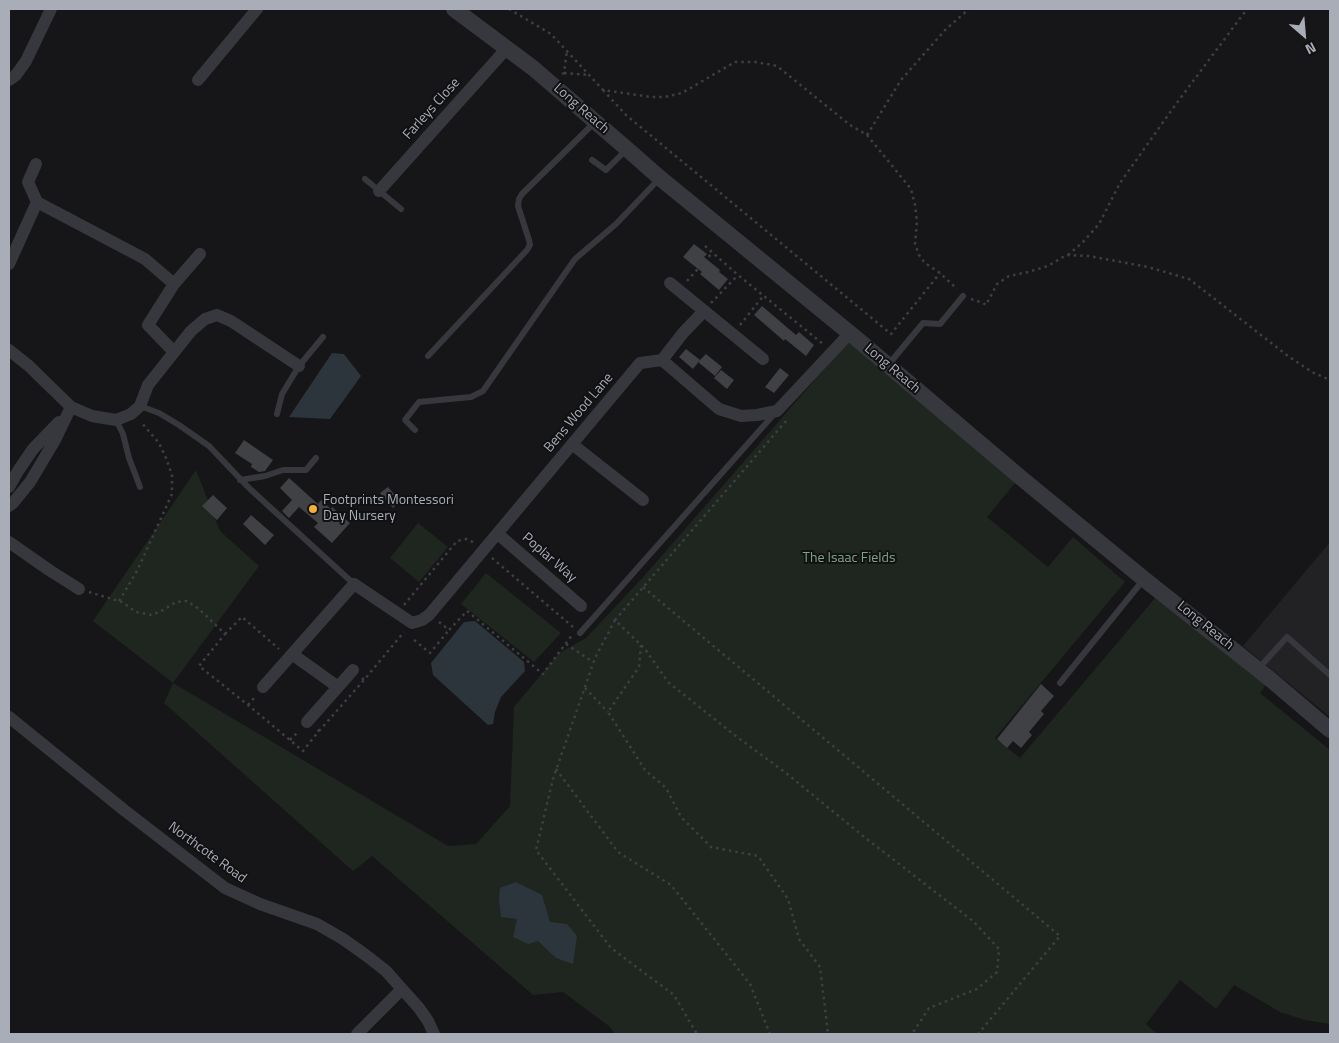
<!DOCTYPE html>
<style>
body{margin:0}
#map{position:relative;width:1339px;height:1043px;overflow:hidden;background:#161618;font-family:"Titillium Web",sans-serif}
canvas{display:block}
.frame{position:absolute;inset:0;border:10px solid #a8adb8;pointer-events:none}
.north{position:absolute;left:1279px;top:10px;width:50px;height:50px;-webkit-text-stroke:4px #111113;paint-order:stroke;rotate:153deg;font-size:14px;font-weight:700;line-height:20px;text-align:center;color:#a8adb8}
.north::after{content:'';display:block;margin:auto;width:18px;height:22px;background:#a8adb8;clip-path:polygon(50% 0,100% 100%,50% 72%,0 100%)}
</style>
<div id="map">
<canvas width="1339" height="1043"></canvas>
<div class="frame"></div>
<div class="north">N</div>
</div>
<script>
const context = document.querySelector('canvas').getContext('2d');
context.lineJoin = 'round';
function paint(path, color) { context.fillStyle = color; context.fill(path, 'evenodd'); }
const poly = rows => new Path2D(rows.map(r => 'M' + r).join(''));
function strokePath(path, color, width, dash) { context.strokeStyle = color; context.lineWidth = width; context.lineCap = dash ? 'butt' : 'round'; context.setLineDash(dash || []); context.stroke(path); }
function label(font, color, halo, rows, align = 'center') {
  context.font = font + ' "Titillium Web",sans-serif'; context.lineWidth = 4; context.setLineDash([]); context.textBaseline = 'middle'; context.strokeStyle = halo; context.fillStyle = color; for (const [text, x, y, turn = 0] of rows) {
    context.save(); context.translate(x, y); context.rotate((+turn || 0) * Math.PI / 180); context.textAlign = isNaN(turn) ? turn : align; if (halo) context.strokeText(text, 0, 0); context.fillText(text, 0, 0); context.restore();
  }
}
const built = poly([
 [1330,542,1330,717,1243,646]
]);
const green = poly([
 [850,333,1020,477,987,517,1048,567,1073,537,1125,582,995,738,1020,758,1161,591,1270,679,1260,693,1330,750,1330,1024,1305,1020,1280,1012,1234,985,1216,1009,1180,980,1146,1024,1157,1034,615,1034,609,1026,563,992,533,995,372,856,353,871,164,703,173,683,93,621,196,470,220,531,259,566,173,683,448,846,476,844,510,806,514,707,559,653,586,638,645,575,847,343],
 [418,523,448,547,419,582,390,558],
 [486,573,561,633,534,662,461,604]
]);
const water = poly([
 [332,353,344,354,361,376,330,419,289,417],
 [475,621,524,662,525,671,501,697,495,712,493,724,488,725,433,675,431,663,464,622],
 [516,882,542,895,550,922,567,924,577,936,573,964,556,958,538,941,528,944,513,937,517,919,501,917,499,899,500,888]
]);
const building = poly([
 [694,244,707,254,704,257,720,270,719,272,728,279,719,290,700,274,702,272,683,257],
 [762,306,796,335,799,332,814,345,806,356,785,339,784,341,754,315],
 [686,349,700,360,693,369,679,357],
 [706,354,722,367,715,376,698,362],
 [780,368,789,375,774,393,765,387],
 [721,370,734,380,727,389,714,378],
 [244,440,273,460,265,471,259,472,251,467,252,464,235,453],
 [289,478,318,504,321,500,331,509,332,507,350,523,332,543,314,527,318,523,299,507,289,518,282,511,292,500,280,488],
 [388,487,400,501,393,508,380,493],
 [213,495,227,508,217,520,202,506],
 [251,515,274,535,265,545,243,524],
 [1041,684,1054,696,1041,711,1044,714,1029,732,1032,735,1021,748,1013,741,1007,748,997,739]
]);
const path = poly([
 [509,9,551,34,603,90,651,97,665,97,682,93,735,62,756,62,777,66,850,125,867,135,911,189,915,205,917,221,915,244,919,255,925,263,940,273,957,289],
 [564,73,589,75],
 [562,74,564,73,567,50],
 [603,90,626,115,891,334,940,273],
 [867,135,901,80,946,29,969,9],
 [705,246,738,275,823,344],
 [1068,255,1083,242,1099,224,1120,183,1176,104,1247,9],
 [687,281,713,252],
 [971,299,983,303,986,305,997,284,1009,276,1028,272,1048,266,1066,255,1089,256,1148,267,1189,279,1288,356,1312,372,1330,380],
 [711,303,738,275],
 [740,325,764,295],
 [786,421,615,620,645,649,668,682,737,737,786,773,863,836,974,922,999,949,997,972,977,989,929,1008,912,1034],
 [492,558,573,627],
 [643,587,1060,936,978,1034],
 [89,592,122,602,136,612,152,615,163,610,176,602,187,601,199,609,225,634,199,666,248,705,303,751,319,731,316,729],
 [119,601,137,571,172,494,172,475,166,458,159,443,141,422],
 [404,605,457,541,466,539,475,543],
 [615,620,595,658,553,779,536,850,611,948,674,995,697,1034],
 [439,622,449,630,467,611,543,674,572,635],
 [225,634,242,617,279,649],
 [414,640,430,653,449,630],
 [566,644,593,662],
 [641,645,639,667,608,712,645,770,666,788,681,817,711,847,758,856,788,899,799,939,820,967,828,1033,830,1034],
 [362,678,364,680,404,632],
 [585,688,608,712],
 [248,705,255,697],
 [319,731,364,680],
 [290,740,299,731],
 [556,769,618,852,671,885,750,984,770,1034]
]);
const service = poly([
 [592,160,606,170,626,150],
 [365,179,401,209],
 [428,356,527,250,530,245,529,240,518,206,519,199,522,194,595,122],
 [889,364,923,323,940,324,963,296],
 [140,406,159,413,179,425,209,446,249,488,354,584],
 [277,414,282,394,299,366,323,337],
 [116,420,123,434,129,458,140,487],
 [415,430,405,420,419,402,471,397,483,391,575,259,616,224,659,179],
 [240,480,265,476,283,470,306,470,316,458],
 [580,633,775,413],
 [1259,668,1287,637,1330,675],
 [1060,683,1144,579]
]);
const minor = poly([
 [9,80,16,75,26,61,51,9],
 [198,80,257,9],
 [36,164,28,182,37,202,145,259,174,284,148,325,174,352],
 [379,191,507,48],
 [9,264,37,202],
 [670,283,763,359],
 [174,284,200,254],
 [9,350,29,366,71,407,92,416,116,420,131,414,140,406,148,385,191,331,205,319,217,315,231,321,299,366],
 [662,360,683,333,704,311],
 [572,444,643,500],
 [9,487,18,471,33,449,59,422],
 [9,506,13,503,30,482,42,462,55,440,71,407],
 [498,534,581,606],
 [9,542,49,570,79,589],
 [292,654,338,687,307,722],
 [263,687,354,584,412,623,422,620,429,615,640,363,662,360,719,409,741,416,757,415,777,411,850,333],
 [338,687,353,670],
 [9,717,124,810,225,888,260,904,317,924,343,939,367,956,386,971,419,1008,428,1021,434,1034],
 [357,1034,402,989]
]);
const tertiary = poly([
 [454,9,533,68,627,149,660,178,857,339,1020,477,1144,579,1270,679,1330,730]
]);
const markers = [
 [313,509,5,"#f2b134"]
];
const streetNames = [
 ["Farleys Close",432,109,-48],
 ["Long Reach",581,109,41],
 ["Long Reach",892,369,40],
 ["Bens Wood Lane",579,413,-50],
 ["Poplar Way",549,558,41],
 ["Long Reach",1205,626,39],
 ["Northcote Road",207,853,36]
];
const poiNames = [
 ["Footprints Montessori",323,501],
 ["Day Nursery",323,517]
];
const parkNames = [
 ["The Isaac Fields",849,559]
];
paint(built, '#222225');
paint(green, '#1e261f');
paint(water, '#2c353c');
paint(building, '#404145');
strokePath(path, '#3d3f44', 2.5, [2.5, 4]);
strokePath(service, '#37383d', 6);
strokePath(minor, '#37383d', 12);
strokePath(tertiary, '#37383d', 16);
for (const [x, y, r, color] of markers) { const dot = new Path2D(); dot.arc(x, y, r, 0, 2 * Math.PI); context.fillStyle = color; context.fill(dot); strokePath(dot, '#111113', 2); }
label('14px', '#a8adb8', '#111113', streetNames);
label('14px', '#a8adb8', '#111113', poiNames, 'left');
label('14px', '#7fa381', '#111113', parkNames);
</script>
